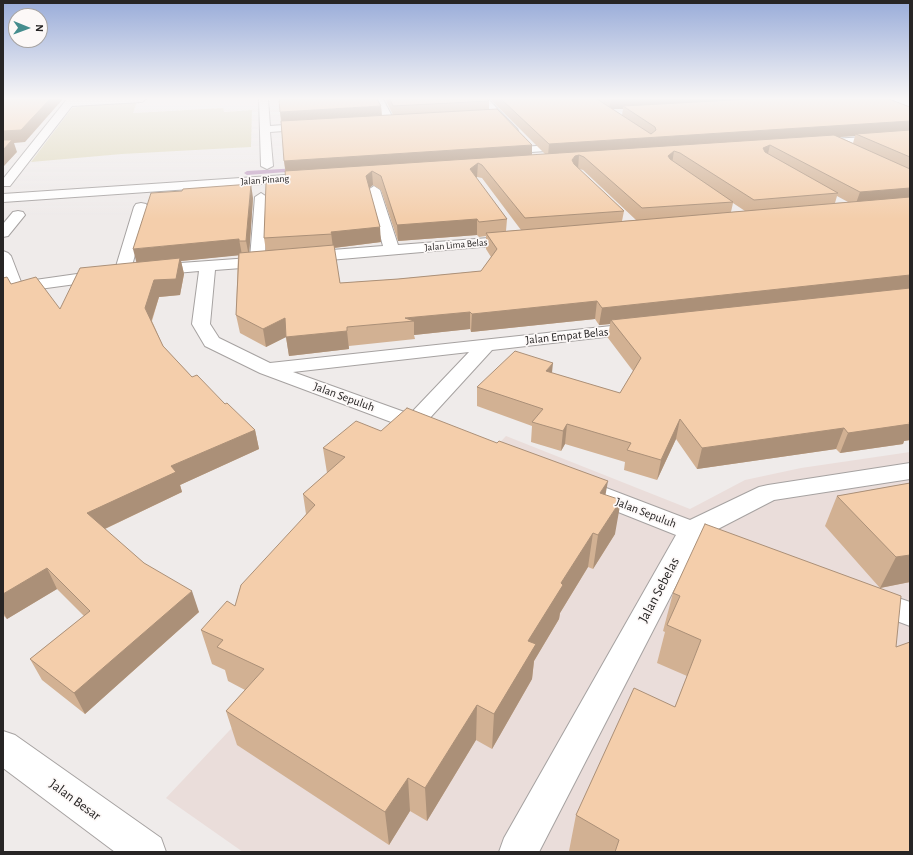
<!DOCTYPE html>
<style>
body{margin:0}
#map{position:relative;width:913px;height:855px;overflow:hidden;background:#efebea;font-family:"Alegreya Sans",sans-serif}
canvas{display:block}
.frame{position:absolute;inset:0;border:4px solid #272525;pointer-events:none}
.north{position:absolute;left:8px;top:8px;width:40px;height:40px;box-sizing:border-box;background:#fcf8f7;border:1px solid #a7a4a3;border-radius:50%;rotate:91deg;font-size:11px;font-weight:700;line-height:16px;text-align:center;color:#272525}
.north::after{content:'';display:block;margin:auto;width:14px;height:18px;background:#458d8e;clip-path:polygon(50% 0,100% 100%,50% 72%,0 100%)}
</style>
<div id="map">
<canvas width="913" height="855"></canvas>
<div class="frame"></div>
<div class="north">N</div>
</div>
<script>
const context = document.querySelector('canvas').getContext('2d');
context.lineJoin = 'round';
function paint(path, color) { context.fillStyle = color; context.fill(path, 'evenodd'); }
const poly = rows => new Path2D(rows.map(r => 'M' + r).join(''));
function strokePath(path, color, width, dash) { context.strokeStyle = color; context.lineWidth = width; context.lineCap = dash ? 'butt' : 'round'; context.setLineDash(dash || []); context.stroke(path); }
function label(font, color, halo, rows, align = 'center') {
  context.font = font + ' "Alegreya Sans",sans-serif'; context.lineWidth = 3.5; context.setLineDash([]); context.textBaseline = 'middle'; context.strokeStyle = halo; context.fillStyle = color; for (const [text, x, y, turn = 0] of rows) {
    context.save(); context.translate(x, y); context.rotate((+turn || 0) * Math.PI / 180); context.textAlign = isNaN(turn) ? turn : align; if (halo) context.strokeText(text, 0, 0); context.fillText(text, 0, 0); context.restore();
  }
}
const built = poly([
 [506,436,690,509,745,480,801,468,910,452,910,852,243,852,166,798]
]);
const green = poly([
 [137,102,133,113,223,108,224,112,252,110,251,147,122,154,31,162,72,108,88,105]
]);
const stream = poly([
 [298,168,300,169,300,171,247,175,244,173,247,171,298,168]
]);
const minor = poly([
 [67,99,146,99,142,102,72,106,10,186,3,186,3,179,67,99],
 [259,99,268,99,270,126,311,123,316,126,311,129,270,132,273,166,267,169,261,166,259,99],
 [374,99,383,99,395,122,394,124,386,124,374,99],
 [479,99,488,99,517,129,518,131,517,133,509,133,479,99],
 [910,134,910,140,818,146,813,143,818,140,910,134],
 [570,144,574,145,575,147,574,149,503,154,497,151,503,148,570,144],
 [315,173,319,174,321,177,319,180,3,202,3,194,315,173],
 [374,186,380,190,398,245,515,236,520,237,522,240,520,243,515,244,306,262,301,260,298,257,301,254,306,252,383,246,368,190,374,186],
 [261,193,267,197,265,257,273,258,276,261,273,264,268,266,215,270,210,324,219,338,270,363,639,323,645,324,648,328,645,332,639,333,492,350,428,420,434,422,437,427,434,432,426,434,418,432,260,373,205,346,192,324,199,271,153,275,147,273,145,270,147,267,153,265,250,258,255,197,261,193],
 [469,352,410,414,293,372,469,352],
 [141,203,146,204,148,207,130,273,128,276,122,278,116,276,114,273,134,207,136,204,141,203],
 [18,211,23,212,25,215,8,236,3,237,3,224,13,212,18,211],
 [3,251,8,253,11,256,21,282,105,270,111,272,113,275,111,278,105,280,3,294,3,284,6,284,3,277,3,251],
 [910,463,910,479,774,500,716,530,737,538,741,545,737,552,728,555,698,543,539,852,499,852,504,838,676,535,583,498,580,492,583,486,592,484,601,486,690,520,759,487,768,485,910,463],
 [872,589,910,602,910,626,862,608,858,600,862,592,872,589],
 [3,731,15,735,161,838,166,852,115,852,3,768,3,731]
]);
const wall = poly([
 [385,99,487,99,489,101,489,110,532,145,532,155,545,154,490,99,889,99,910,107,910,440,904,441,903,444,840,453,836,449,697,469,676,439,657,480,624,470,625,462,565,444,561,451,531,442,532,426,477,406,477,387,552,373,620,393,633,371,608,338,610,324,599,325,595,319,471,332,470,329,414,335,415,339,349,346,349,349,289,356,286,337,266,347,240,333,236,315,238,255,181,261,184,274,180,295,159,297,152,321,163,346,192,377,255,430,259,449,180,485,182,492,105,529,199,612,85,714,42,680,30,659,84,616,57,589,7,619,3,615,3,278,11,284,60,309,137,262,253,198,249,252,266,251,264,238,286,181,280,112,381,106,382,116,393,115],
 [613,109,623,109,622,115],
 [854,136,855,136,853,143,839,137],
 [579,169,583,170,636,220,622,221,624,211],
 [477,177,482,178,521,230,506,231,507,219,476,178],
 [373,185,381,190,398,241,477,235,479,237,486,236,486,249,491,257,481,271,398,279,340,283,334,248,381,242,369,188],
 [837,196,848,202,835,203],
 [733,203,745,211,731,212],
 [381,431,606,495,615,534,593,569,588,567,560,613,559,619,534,661,532,679,492,749,476,740,427,821,410,811,389,845,237,745,226,711,245,690,228,681,225,670,212,664,201,630,235,606,306,514,303,494,327,473,323,448],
 [910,483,910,582,880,588,825,526,837,496],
 [673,593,896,647,910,852,571,852,569,851,576,815,675,707,687,676,657,663,665,632,663,631]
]);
const shadedWall = poly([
 [50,99,63,99,25,142,14,143,17,152,4,166,3,162,3,131],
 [611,99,791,99,623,106,623,109,609,109],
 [381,106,382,118,282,124,280,112],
 [910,121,910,132,856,134,855,136,548,156,549,144],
 [532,145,532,158,286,174,284,161],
 [770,145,767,158,763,148],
 [674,151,672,164,668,156],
 [579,155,578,169,574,170,572,160,575,156],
 [478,163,477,177,470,183,470,169],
 [372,171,373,185,367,190,366,176],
 [251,184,253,198,249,257,246,241],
 [910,188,910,202,855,206,860,192],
 [477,219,477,235,398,241,397,225],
 [380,227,381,242,333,248,331,232],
 [239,239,242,255,181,261,184,274,180,295,159,297,150,325,145,308,137,265,133,249],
 [910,275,910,292,611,320,610,324,599,325,602,308],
 [597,301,595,319,471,332,472,314],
 [470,312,470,329,414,335,414,321,405,318],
 [285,318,288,336,266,347,263,329],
 [347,331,349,349,289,356,286,337],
 [553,363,551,382,546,371],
 [680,419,676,439,657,480,661,460],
 [910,421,910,440,904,441,903,444,840,453,848,433],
 [567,424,565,444,561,451,563,431],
 [844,428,836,449,697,469,702,448],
 [255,430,259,449,180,485,182,492,96,533,87,513,171,466],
 [608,481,602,514,600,493],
 [621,500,615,534,593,569,598,535],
 [593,533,588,567,560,613,559,619,534,661,532,679,492,749,494,714,528,641,561,583],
 [910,555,910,582,880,588,896,557],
 [47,568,57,589,7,619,3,612,3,594],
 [192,591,199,612,85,714,74,693],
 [477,705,476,740,427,821,425,788],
 [408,778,410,811,389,845,385,812]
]);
const building = poly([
 [3,99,50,99,21,130,3,131,3,99],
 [279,99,377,99,381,106,280,112,279,99],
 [390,99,487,99,489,101,393,106,390,99],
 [501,99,597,99,651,134,656,130,655,127,623,106,751,99,889,99,910,107,910,121,549,144,501,99],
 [497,109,532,145,284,161,281,121,497,109],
 [910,130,910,157,856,134,910,130],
 [834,135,910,169,910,188,860,192,770,145,763,148,765,152,838,193,754,200,680,153,674,151,668,156,670,159,733,202,642,208,584,157,579,155,575,156,572,160,574,164,624,211,525,218,482,165,478,163,470,169,507,219,479,222,477,219,397,225,381,176,372,171,366,176,380,227,331,232,332,234,264,238,266,183,286,181,285,171,834,135],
 [3,140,12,140,3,150,3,140],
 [251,184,246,241,239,241,239,239,133,249,151,193,182,191,183,189,251,184],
 [910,197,910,275,602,308,597,301,472,314,470,312,405,318,414,321,347,327,347,331,286,337,285,318,263,329,236,315,239,253,334,245,340,283,398,279,481,271,497,249,486,233,910,197],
 [180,258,176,279,154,280,145,308,163,346,192,377,197,375,225,404,227,403,255,430,171,466,176,472,87,513,144,563,192,591,74,693,30,659,90,611,47,568,3,594,3,278,7,277,11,284,36,277,60,309,80,268,180,258],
 [910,288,910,421,909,422,910,424,848,433,844,428,702,448,680,419,661,460,627,450,631,443,567,424,563,431,532,422,543,409,477,387,515,351,553,363,546,371,620,393,641,358,611,320,910,288],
 [407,408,497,443,499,441,608,481,600,493,621,500,598,535,593,533,561,583,563,585,528,641,536,644,494,714,477,705,425,788,408,778,385,812,226,711,264,669,217,647,223,640,201,630,227,601,235,606,241,585,315,505,303,494,345,457,323,448,356,421,381,431,407,408],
 [910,483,910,555,896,557,837,496,910,483],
 [705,524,901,596,896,647,910,642,910,852,615,852,619,840,576,815,634,688,675,707,701,640,667,625,680,596,673,593,705,524]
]);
const farStreetnames = [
 ["Jalan Pinang",265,180,-4],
 ["Jalan Lima Belas",456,245,-5]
];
const streetNames = [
 ["Jalan Empat Belas",567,336,-6],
 ["Jalan Sepuluh",344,397,20],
 ["Jalan Sepuluh",646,513,21]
];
const nearStreetnames = [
 ["Jalan Sebelas",659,590,-62],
 ["Jalan Besar",75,800,36]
];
paint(built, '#eaddda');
paint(green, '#dfd9bc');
paint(stream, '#c2a0c3');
strokePath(minor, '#a6a2a1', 2);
paint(minor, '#fff');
paint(wall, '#d2b193');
paint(shadedWall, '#ab9078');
paint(building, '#f4ceab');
strokePath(building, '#ab9078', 1);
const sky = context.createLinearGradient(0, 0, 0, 219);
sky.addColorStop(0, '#99acd9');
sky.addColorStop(0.45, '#f8f6f6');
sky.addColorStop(1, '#f8f6f600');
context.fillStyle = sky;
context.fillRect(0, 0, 913, 219);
label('10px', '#272525', '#fcf8f7', farStreetnames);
label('12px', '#272525', '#fcf8f7', streetNames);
label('14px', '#272525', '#fcf8f7', nearStreetnames);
</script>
